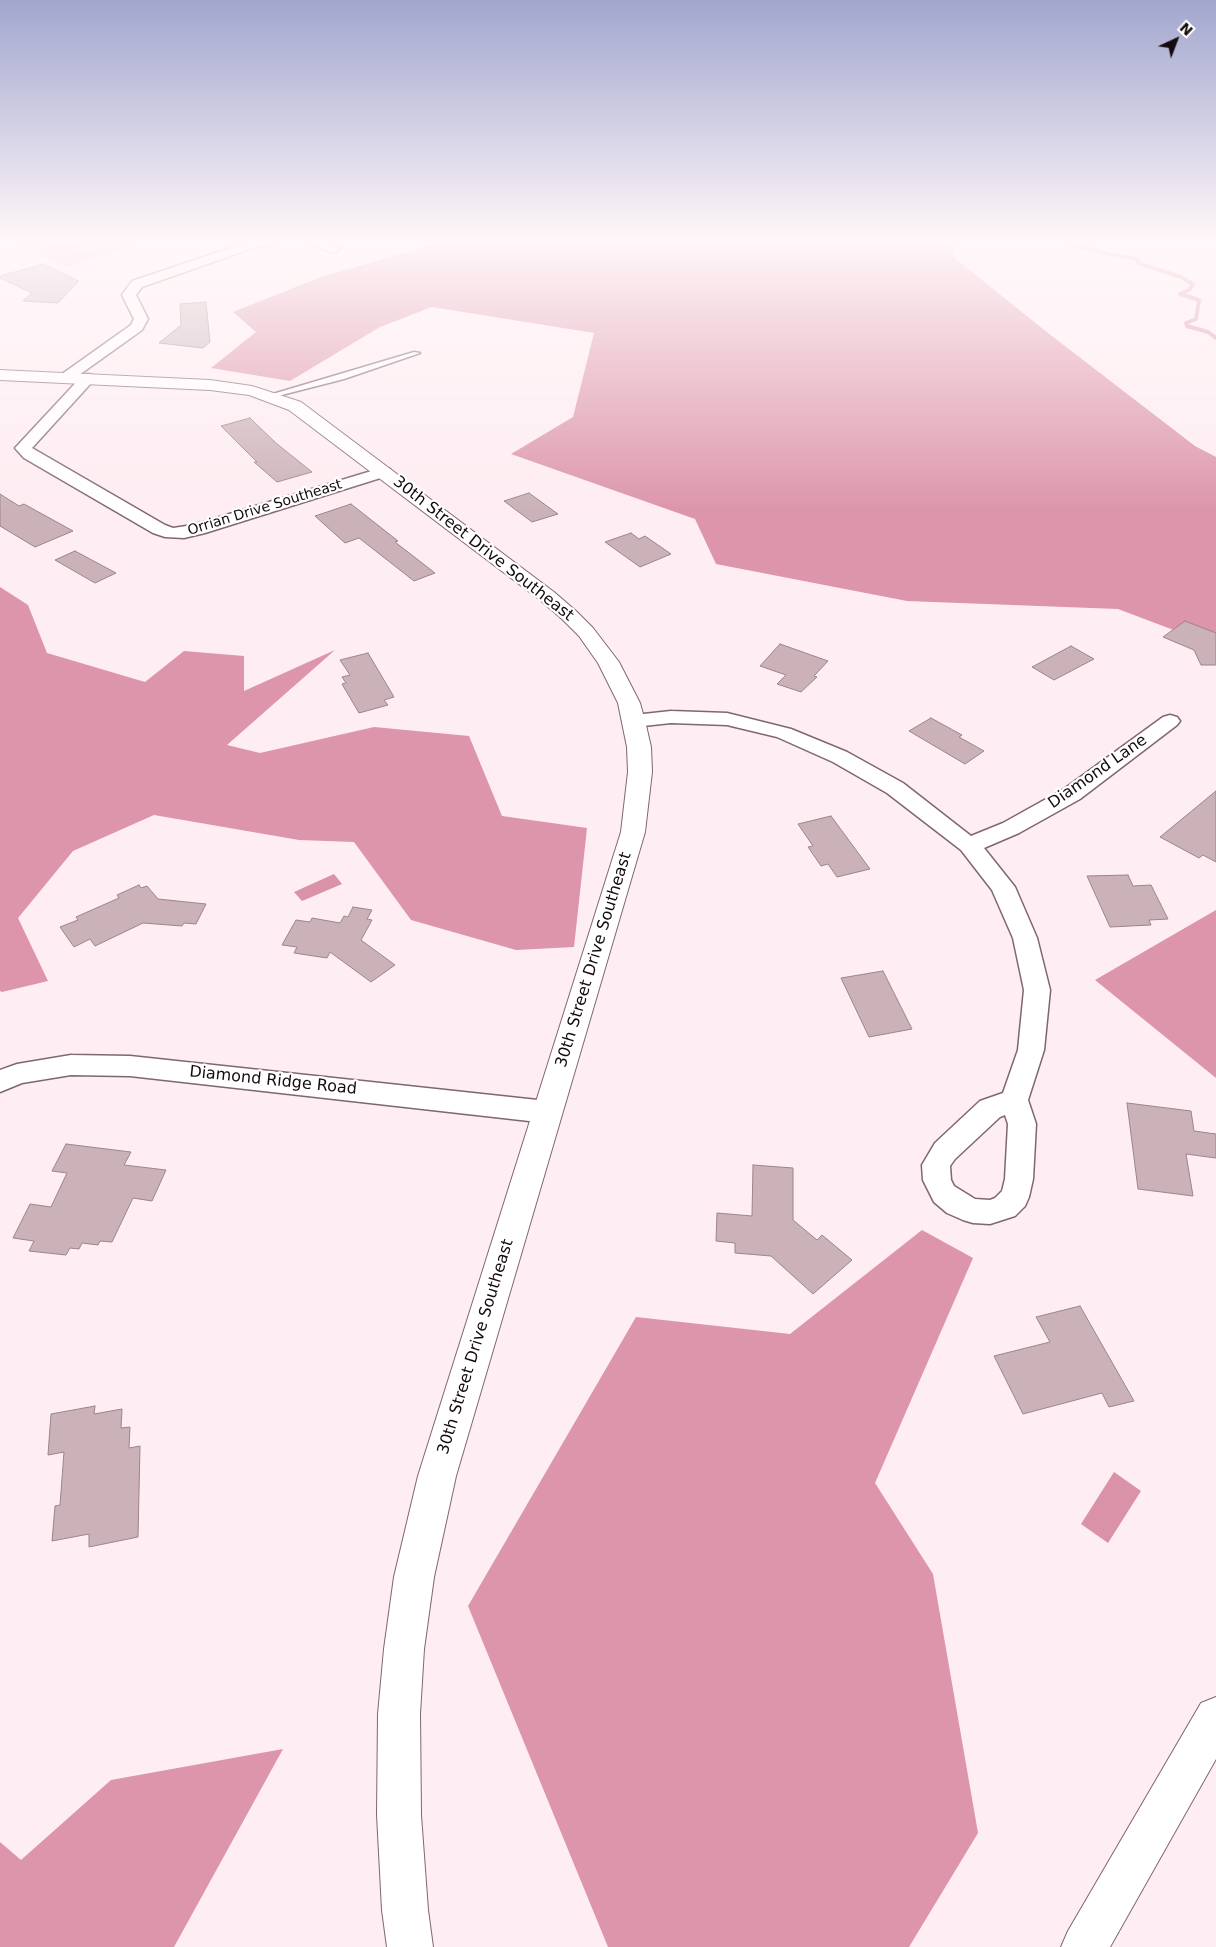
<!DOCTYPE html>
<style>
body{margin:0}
#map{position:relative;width:1216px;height:1947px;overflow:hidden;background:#feedf2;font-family:"DejaVu Sans",sans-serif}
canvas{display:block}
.north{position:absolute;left:1151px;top:15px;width:50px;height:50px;-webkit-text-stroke:4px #fff;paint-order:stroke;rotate:43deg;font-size:14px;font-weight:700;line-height:20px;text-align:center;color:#130b0d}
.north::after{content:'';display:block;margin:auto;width:18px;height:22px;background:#130b0d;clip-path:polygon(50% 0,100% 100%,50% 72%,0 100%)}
</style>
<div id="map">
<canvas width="1216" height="1947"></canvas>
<div class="north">N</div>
</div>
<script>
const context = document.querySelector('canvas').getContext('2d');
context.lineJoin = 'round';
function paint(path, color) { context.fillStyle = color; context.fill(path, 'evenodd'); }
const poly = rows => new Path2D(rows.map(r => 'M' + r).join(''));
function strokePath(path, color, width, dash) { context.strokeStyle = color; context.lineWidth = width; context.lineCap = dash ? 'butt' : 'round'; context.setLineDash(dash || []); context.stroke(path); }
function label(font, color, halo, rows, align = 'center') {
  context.font = font + ' "DejaVu Sans",sans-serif'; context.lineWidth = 4.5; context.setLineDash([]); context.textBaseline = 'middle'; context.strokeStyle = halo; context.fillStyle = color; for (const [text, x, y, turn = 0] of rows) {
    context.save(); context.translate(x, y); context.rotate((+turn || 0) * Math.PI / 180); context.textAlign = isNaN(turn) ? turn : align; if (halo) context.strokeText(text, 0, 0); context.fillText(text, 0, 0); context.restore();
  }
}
const green = poly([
 [4,239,156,239,67,267]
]);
const forest = poly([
 [39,239,104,239,60,252],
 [452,239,952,239,956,259,1048,333,1195,446,1216,457,1216,646,1118,609,907,601,716,564,695,519,511,454,573,417,594,333,432,307,380,327,290,381,211,368,256,332,233,312,321,277],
 [0,587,28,605,47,653,145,682,184,651,244,656,244,691,335,650,227,745,260,753,374,727,469,736,502,816,587,828,574,947,516,950,411,920,354,842,299,840,154,815,73,851,18,918,48,981,2,992,0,991],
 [1216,910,1216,1078,1095,980],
 [922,1230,973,1258,875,1483,933,1574,978,1833,909,1947,608,1947,468,1606,636,1317,790,1334],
 [283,1749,174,1947,0,1947,0,1842,21,1860,111,1780]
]);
const water = poly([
 [334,874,342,884,302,901,294,892],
 [1114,1472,1141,1491,1108,1543,1081,1524]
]);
const stream = poly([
 [1056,239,1108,254,1137,259,1138,263,1181,277,1193,284,1189,290,1180,294,1199,300,1196,319,1186,323,1187,326,1208,332,1216,338]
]);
const building = poly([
 [43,264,79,281,58,303,23,301,32,293,0,278,0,276,43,264],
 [206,302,210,342,203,348,159,343,181,325,180,304,206,302],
 [250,418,276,443,312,472,277,482,254,462,257,462,221,426,250,418],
 [529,493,558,514,532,522,504,501,529,493],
 [0,494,19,506,24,504,73,531,35,547,0,526,0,494],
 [351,504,398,541,395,542,435,573,414,581,359,538,345,543,315,516,351,504],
 [631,533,639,539,645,536,671,554,640,567,605,542,631,533],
 [75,551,116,573,95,583,55,560,75,551],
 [1185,621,1216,633,1216,665,1201,665,1194,650,1163,637,1185,621],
 [780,644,828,661,814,676,817,677,801,692,777,684,786,675,760,666,780,644],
 [1071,646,1094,659,1054,680,1032,667,1071,646],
 [368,653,394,697,384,700,388,705,359,713,342,684,346,683,342,677,350,675,340,660,368,653],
 [931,718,962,735,959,737,984,751,965,764,909,731,931,718],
 [1216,791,1216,862,1203,855,1199,858,1160,837,1216,791],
 [831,816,870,869,837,877,828,864,821,866,808,847,813,846,798,824,831,816],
 [1128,875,1133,886,1151,885,1168,919,1149,920,1151,925,1110,927,1087,876,1128,875],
 [139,885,141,888,147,886,158,899,206,904,196,924,184,923,182,926,143,923,95,946,90,939,74,947,60,927,78,920,76,917,119,898,117,895,139,885],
 [353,907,372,910,367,919,372,920,361,940,395,965,371,982,330,952,327,958,294,953,297,947,282,945,296,920,310,922,312,918,340,923,344,916,348,917,353,907],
 [883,971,912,1029,869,1037,841,978,883,971],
 [1127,1103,1191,1111,1194,1131,1216,1134,1216,1158,1186,1154,1193,1196,1138,1189,1127,1103],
 [66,1144,131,1152,124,1165,166,1170,152,1201,133,1198,112,1242,100,1241,98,1245,82,1243,79,1249,70,1248,66,1255,29,1251,34,1241,13,1238,30,1204,51,1207,67,1173,52,1171,66,1144],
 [753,1165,793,1168,793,1220,817,1240,822,1235,852,1260,813,1294,771,1256,735,1253,735,1243,716,1241,717,1213,752,1216,753,1165],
 [1080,1306,1134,1401,1109,1407,1102,1393,1023,1414,994,1356,1050,1342,1036,1317,1080,1306],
 [95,1406,94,1414,122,1409,121,1428,130,1427,129,1448,140,1446,138,1537,89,1547,89,1534,52,1541,55,1506,60,1505,64,1452,48,1455,51,1414,95,1406]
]);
const lane = poly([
 [414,352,420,353,344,379,270,398,266,396,414,352]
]);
const street = poly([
 [257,239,283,239,281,242,256,247,142,287,136,295,148,319,142,330,72,380,62,380,60,377,62,374,131,325,134,319,122,295,132,281,257,239],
 [298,239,321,239,328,241,340,249,334,253,298,239],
 [88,374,93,375,95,378,93,381,32,448,165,525,173,528,193,525,378,469,390,469,392,472,390,475,205,533,184,538,165,537,153,533,24,458,15,448,83,375,88,374],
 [671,711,727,713,791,729,847,752,903,783,971,836,1003,823,1064,789,1163,717,1170,715,1177,717,1180,721,1177,725,1080,799,1019,833,984,848,1015,887,1037,938,1050,990,1044,1050,1028,1100,1036,1124,1033,1179,1029,1197,1025,1206,1015,1216,990,1224,973,1223,963,1220,947,1213,934,1202,923,1180,922,1165,935,1143,980,1101,1003,1093,1018,1050,1024,990,1013,938,992,890,961,850,887,793,833,762,777,737,727,725,671,723,634,727,627,725,624,721,627,717,634,715,671,711],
 [1005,1115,1008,1124,1005,1179,1002,1191,995,1198,990,1200,975,1199,954,1186,951,1180,950,1166,955,1159,1000,1117,1005,1115],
 [71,1055,130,1056,547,1101,557,1104,561,1112,557,1120,547,1123,130,1076,71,1075,22,1083,0,1092,0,1070,17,1064,71,1055]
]);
const secondary = poly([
 [0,370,210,380,252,386,301,402,554,592,576,611,593,628,619,662,640,703,645,721,651,747,652,772,645,832,456,1476,434,1577,424,1649,420,1714,421,1815,428,1910,433,1947,387,1947,382,1910,377,1815,378,1714,384,1649,394,1577,418,1476,621,832,628,772,627,747,618,703,598,663,579,636,562,619,540,600,289,410,249,395,210,390,0,380,0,370],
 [1216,1697,1216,1759,1110,1947,1061,1947,1068,1931,1201,1703,1216,1697]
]);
const farStreetnames = [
 ["Orrian Drive Southeast",265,508,-17]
];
const streetNames = [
 ["30th Street Drive Southeast",483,549,38],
 ["Diamond Lane",1098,772,-35],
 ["30th Street Drive Southeast",594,960,-73],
 ["Diamond Ridge Road",273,1081,6],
 ["30th Street Drive Southeast",476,1347,-73]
];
paint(green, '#f4c2d0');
paint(forest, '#dc95aa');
paint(water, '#d992a7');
strokePath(stream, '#d992a7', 4);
paint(building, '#cbb1b8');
strokePath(building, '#9d848b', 1);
strokePath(lane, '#7f676e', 3);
strokePath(street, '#7f676e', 3);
strokePath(secondary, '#7f676e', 2);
paint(lane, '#fff');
paint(street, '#fff');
paint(secondary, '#fff');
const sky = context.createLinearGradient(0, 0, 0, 512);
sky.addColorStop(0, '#a2a6ce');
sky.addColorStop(0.47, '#fff7f9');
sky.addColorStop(1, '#fff7f900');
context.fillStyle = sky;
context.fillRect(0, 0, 1216, 512);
label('14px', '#130b0d', '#fff', farStreetnames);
label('16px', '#130b0d', '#fff', streetNames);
</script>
